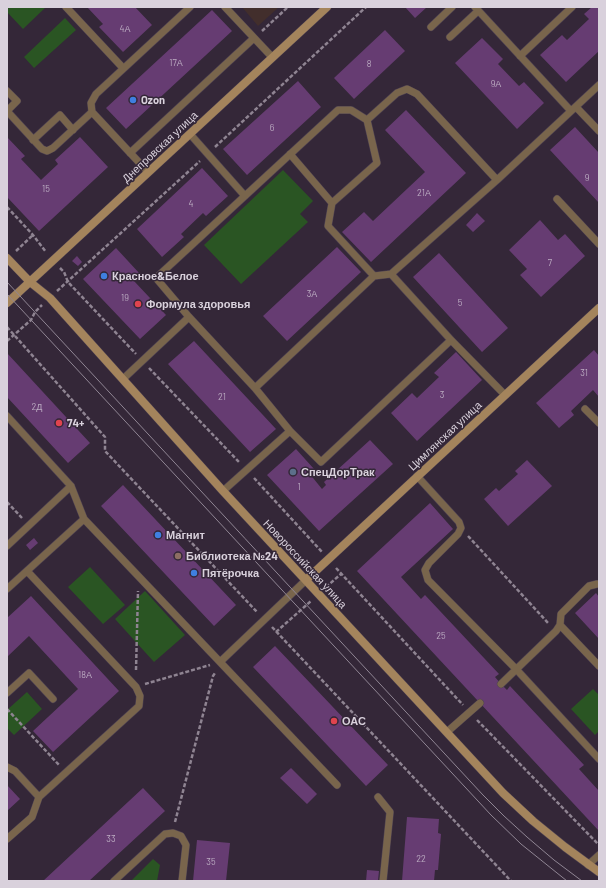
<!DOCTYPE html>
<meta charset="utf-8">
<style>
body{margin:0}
#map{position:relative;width:606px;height:888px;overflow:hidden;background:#342738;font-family:Barlow,sans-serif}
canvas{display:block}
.frame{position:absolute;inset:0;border:8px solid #d9d1dc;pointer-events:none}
</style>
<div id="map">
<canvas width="606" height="888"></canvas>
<div class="frame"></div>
</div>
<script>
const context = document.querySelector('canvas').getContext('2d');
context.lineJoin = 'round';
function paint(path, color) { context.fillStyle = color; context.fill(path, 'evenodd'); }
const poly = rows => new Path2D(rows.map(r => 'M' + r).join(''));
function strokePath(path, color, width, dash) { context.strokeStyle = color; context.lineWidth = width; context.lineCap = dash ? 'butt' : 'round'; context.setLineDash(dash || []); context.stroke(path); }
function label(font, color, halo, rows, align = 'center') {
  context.font = font + ' Barlow,sans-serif'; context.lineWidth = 3; context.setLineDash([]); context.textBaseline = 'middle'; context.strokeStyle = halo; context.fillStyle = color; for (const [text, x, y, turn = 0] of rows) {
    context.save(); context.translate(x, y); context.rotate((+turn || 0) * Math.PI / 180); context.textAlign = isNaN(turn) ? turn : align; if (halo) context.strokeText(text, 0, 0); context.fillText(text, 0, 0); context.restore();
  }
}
const commercial = poly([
 [242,7,279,7,258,26]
]);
const green = poly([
 [7,7,46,7,23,29,7,12],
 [65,18,76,30,34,68,24,57],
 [283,170,313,201,300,214,308,222,241,284,204,245],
 [90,567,125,605,103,624,68,587],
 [145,591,185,635,154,662,115,619],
 [593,689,599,695,599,731,595,735,571,709],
 [27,692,42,709,14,735,7,728,7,710],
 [153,859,160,865,157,881,131,881]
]);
const building = poly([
 [87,7,135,7,152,25,123,52,99,27,103,24],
 [405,7,427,7,415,18],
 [592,7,599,7,599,51,566,82,540,55,562,35,567,40,589,19,584,14],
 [212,10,232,31,126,129,106,108],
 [385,30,405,51,354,99,334,78],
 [482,38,503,59,498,64,519,86,524,82,544,103,517,129,455,63],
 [298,81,321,107,247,175,223,149],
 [406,110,466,173,371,262,342,232,364,212,373,221,425,172,385,130],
 [575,127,599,153,599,203,550,150],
 [7,137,25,156,21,159,41,180,58,164,55,160,80,137,108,167,39,231,7,197],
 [202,168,228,196,206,216,203,213,181,234,184,237,162,257,137,229],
 [477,213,485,221,473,232,466,225],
 [540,220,558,240,565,234,585,256,541,297,520,275,527,269,509,250],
 [337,247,361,272,287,341,263,316],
 [116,248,140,274,134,281,166,315,140,339,83,279],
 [439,253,508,328,482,352,413,277],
 [77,256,82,262,78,266,72,261],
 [194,341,276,429,250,452,168,364],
 [594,350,599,356,599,397,593,390,571,411,574,415,559,428,536,403],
 [456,352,482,380,417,441,391,413,412,393,417,398,439,377,434,373],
 [7,353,90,443,68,463,7,397],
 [370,440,393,464,319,531,267,475,296,449,314,469,309,473,322,489,326,485,324,482],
 [527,460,552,486,508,526,484,499,496,488,499,491,518,474,515,471],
 [123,485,236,605,214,626,101,506],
 [430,503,453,529,401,577,421,599,425,595,499,674,495,677,501,684,507,690,510,686,584,765,579,769,599,791,599,831,357,571],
 [34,538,38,543,30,550,26,545],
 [596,593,599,597,599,639,575,613],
 [31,596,119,691,53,752,33,731,78,689,29,636,7,657,7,618],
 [275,646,388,765,366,786,253,667],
 [291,768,317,794,307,804,280,778],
 [7,785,20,799,7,811],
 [143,788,165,811,89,881,43,881],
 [407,817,439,819,438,833,441,834,438,870,435,870,434,881,402,881],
 [197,840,230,843,226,881,193,881],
 [367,870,379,871,378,881,366,881]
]);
const path = poly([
 [262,31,288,7],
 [215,147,366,7],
 [7,207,33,235,46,252],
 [16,251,33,235],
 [60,268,64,272,68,282,136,354],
 [57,291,200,161],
 [7,327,105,437,105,451,257,612],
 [7,341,31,320,35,312,42,305],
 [149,368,239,462],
 [254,478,322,552],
 [7,502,22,518],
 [468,536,549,624],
 [336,568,463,705],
 [326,587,341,574],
 [272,627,511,881],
 [276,632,311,601],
 [136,670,138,591],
 [145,684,210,665],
 [7,709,59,765],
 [477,720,598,844],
 [175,822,213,676,215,673]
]);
const lane = poly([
 [66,7,123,68],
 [225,7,272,57],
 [475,7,571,111],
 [431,27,452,7],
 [450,37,478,11],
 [520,56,572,7],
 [7,91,17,101,7,111],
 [576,107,599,131],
 [7,111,42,149,47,151,53,148,92,112,91,103,96,94,190,7],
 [92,112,148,172],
 [190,134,245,196],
 [33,140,60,115,73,130],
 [130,153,254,38],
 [290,154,332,203,328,226,374,276,391,274,451,340,505,395],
 [557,199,599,244],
 [332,203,377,163,367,120],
 [391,274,497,180,599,85],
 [451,340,321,462,290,431,255,388,189,317,156,278,338,110,351,110,367,120,397,93,407,89,417,94,497,180],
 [123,379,189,317],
 [255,388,374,276],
 [585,409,599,423],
 [7,416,71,486,84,519,337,785],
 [417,476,459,522,461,528,458,534,429,563,425,570,428,580,516,669,599,759],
 [223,491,290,431],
 [7,546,71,486],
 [7,589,84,519],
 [560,625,599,666],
 [220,662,306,580],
 [501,684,556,631,560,625,561,614,589,586,597,584,599,584],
 [7,693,29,673,53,699],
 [447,732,480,703],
 [7,767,15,771,39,797],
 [378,797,390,812,383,881],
 [7,839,32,817,39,797,139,706,140,696,136,687,27,571],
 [588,865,599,855],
 [114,881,165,834,173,833,181,836,186,845,182,881]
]);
const secondary = poly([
 [7,258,30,282,50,298,223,491,503,793,533,821,565,847,599,872],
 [7,303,327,7],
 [306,580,599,308]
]);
const tram = poly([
 [7,282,483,795,504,816,527,837,554,860,582,881],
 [7,294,491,815,521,844,567,881]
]);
const markers = [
 [133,100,4,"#3f7fe0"],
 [104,276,4,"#3f7fe0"],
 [138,304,4,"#e0444e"],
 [59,423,4,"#e0444e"],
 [293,472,4,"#5c6f8a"],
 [158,535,4,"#3f7fe0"],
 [178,556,4,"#8d6e63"],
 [194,573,4,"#3f7fe0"],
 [334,721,4,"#e0444e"]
];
const numberNames = [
 ["4А",125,29],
 ["17А",176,63],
 ["8",369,64],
 ["9А",496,84],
 ["6",272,128],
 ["9",587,178],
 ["15",46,189],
 ["21А",424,193],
 ["4",191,204],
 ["7",550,263],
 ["3А",312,294],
 ["19",125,298],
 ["5",460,303],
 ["31",584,373],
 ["3",442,395],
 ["21",222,397],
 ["2Д",37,407],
 ["1",299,487],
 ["25",441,636],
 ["18А",85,675],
 ["33",111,839],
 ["22",421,859],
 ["35",211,862]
];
const poiNames = [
 ["Ozon",141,100],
 ["Красное&Белое",112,276],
 ["Формула здоровья",146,304],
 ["74+",67,423],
 ["СпецДорТрак",301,472],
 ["Магнит",166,535],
 ["Библиотека №24",186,556],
 ["Пятёрочка",202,573],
 ["ОАС",342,721]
];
const streetNames = [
 ["Днепровская улица",160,147,-43],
 ["Цимлянская улица",445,436,-43],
 ["Новороссийская улица",305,564,47]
];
paint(commercial, '#422e2c');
paint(green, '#2a5523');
paint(building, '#663c72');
strokePath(lane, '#4e4252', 8);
strokePath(secondary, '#4e4252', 9);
strokePath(path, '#8f8492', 2.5, [4, 2]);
strokePath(lane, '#79654c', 7);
strokePath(secondary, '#a4845c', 8);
strokePath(tram, '#908694', 1);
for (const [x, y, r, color] of markers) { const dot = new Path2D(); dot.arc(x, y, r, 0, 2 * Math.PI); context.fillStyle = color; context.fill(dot); strokePath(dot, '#342738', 1.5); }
label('9px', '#bcacc2', null, numberNames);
label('bold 11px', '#d9d1dc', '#342738', poiNames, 'left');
label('11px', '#d9d1dc', '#342738', streetNames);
</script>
